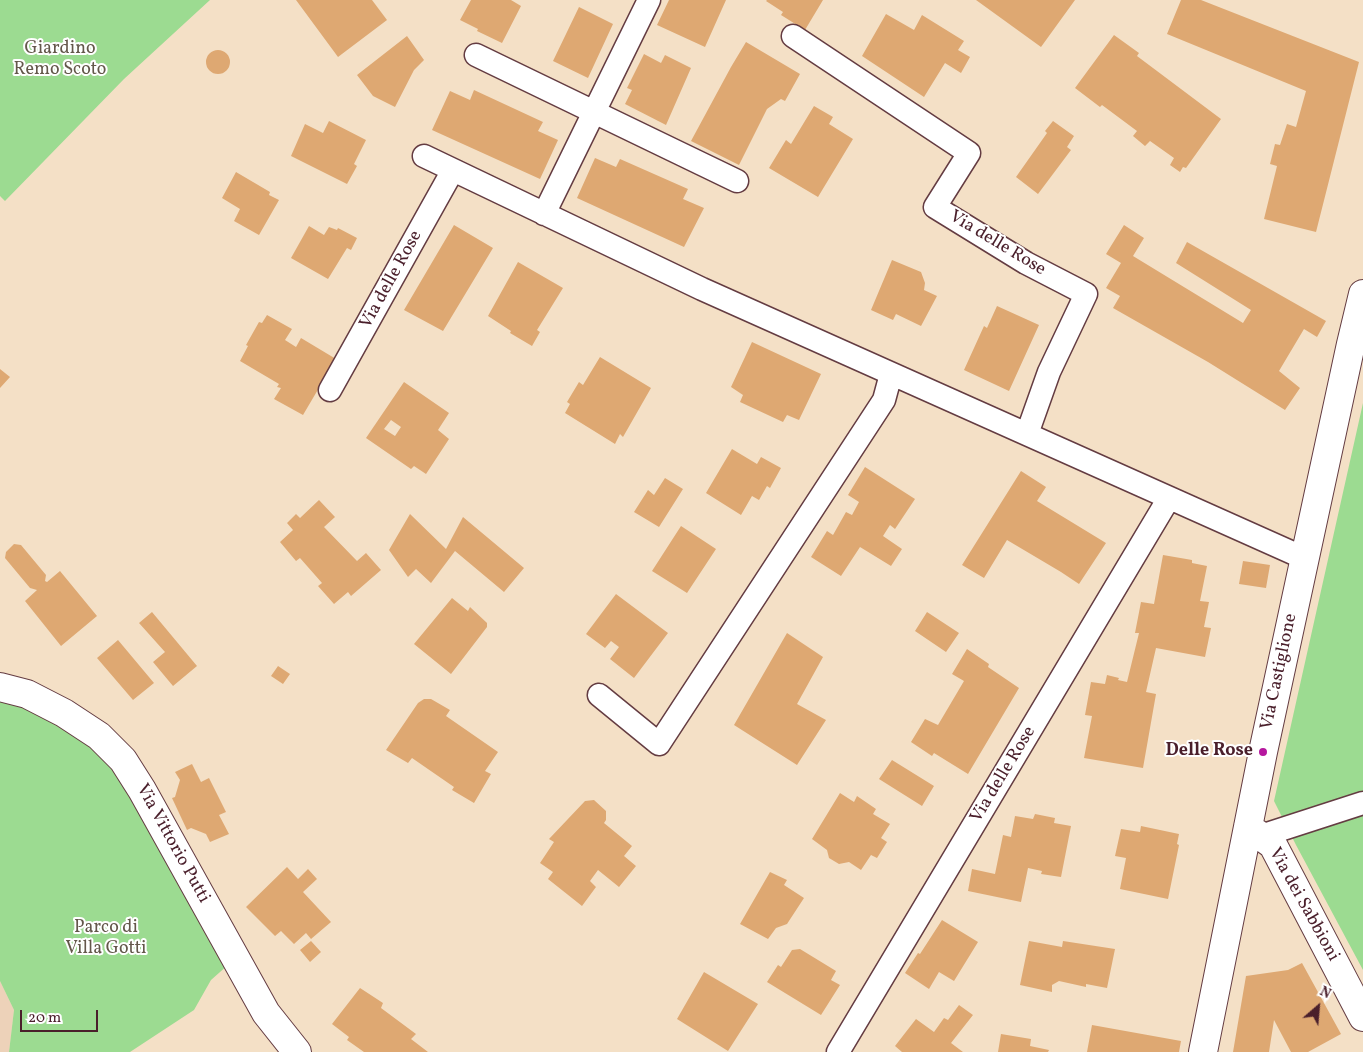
<!DOCTYPE html>
<style>
body{margin:0}
#map{position:relative;width:1363px;height:1052px;overflow:hidden;background:#f4e0c6;font-family:Vollkorn,serif}
canvas{display:block}
.north{position:absolute;left:1293px;top:982px;width:50px;height:50px;-webkit-text-stroke:4px #fff;paint-order:stroke;rotate:27deg;font-size:14px;font-weight:700;line-height:20px;text-align:center;color:#4a1f2b}
.north::after{content:'';display:block;margin:auto;width:18px;height:22px;background:#4a1f2b;clip-path:polygon(50% 0,100% 100%,50% 72%,0 100%)}
.scale{position:absolute;left:20px;top:1010px;width:78px;height:22px;box-sizing:border-box;border:2px solid #4a1f2b;border-top:0;padding-left:6px;font-size:15px;line-height:18px;white-space:nowrap;color:#4a1f2b;-webkit-text-stroke:4px #fff;paint-order:stroke}
</style>
<div id="map">
<canvas width="1363" height="1052"></canvas>
<div class="north">N</div>
<div class="scale">20 m</div>
</div>
<script>
const context = document.querySelector('canvas').getContext('2d');
context.lineJoin = 'round';
function paint(path, color) { context.fillStyle = color; context.fill(path, 'evenodd'); }
const poly = rows => new Path2D(rows.map(r => 'M' + r).join(''));
function strokePath(path, color, width, dash) { context.strokeStyle = color; context.lineWidth = width; context.lineCap = dash ? 'butt' : 'round'; context.setLineDash(dash || []); context.stroke(path); }
function label(font, color, halo, rows, align = 'center') {
  context.font = font + ' Vollkorn,serif'; context.lineWidth = 4; context.setLineDash([]); context.textBaseline = 'middle'; context.strokeStyle = halo; context.fillStyle = color; for (const [text, x, y, turn = 0] of rows) {
    context.save(); context.translate(x, y); context.rotate((+turn || 0) * Math.PI / 180); context.textAlign = isNaN(turn) ? turn : align; if (halo) context.strokeText(text, 0, 0); context.fillText(text, 0, 0); context.restore();
  }
}
const built = poly([
 [0,981,14,1010,9,1052,0,1052]
]);
const green = poly([
 [0,0,210,0,124,79,5,201,0,196],
 [1363,403,1363,970,1296,845,1274,801],
 [0,689,93,722,237,957,211,980,194,1010,130,1052,9,1052,14,1010,0,981]
]);
const building = poly([
 [296,0,372,0,387,20,338,57],
 [471,0,511,0,521,6,502,43,477,31,478,29,460,20],
 [669,0,726,0,705,47,657,25],
 [767,0,823,0,805,30,781,15,783,12,766,1],
 [976,0,1075,0,1041,47],
 [1181,0,1201,0,1359,62,1316,232,1264,219,1277,166,1270,164,1275,144,1280,145,1287,124,1296,127,1306,91,1167,34],
 [579,7,613,24,588,78,553,61],
 [886,14,914,30,922,15,964,41,958,50,970,57,961,73,945,63,924,97,862,56],
 [1114,35,1139,53,1137,56,1221,119,1186,168,1183,167,1180,172,1170,165,1174,158,1150,141,1145,146,1133,136,1137,131,1102,105,1100,107,1075,88],
 [407,36,424,60,414,70,395,107,373,96,357,75],
 [746,42,800,74,785,101,781,99,767,109,739,165,691,141,731,67],
 '206 62a12 12 0 1 1 24 0a12 12 0 1 1-24 0Z',
 [644,54,661,63,665,55,691,68,666,125,625,104,632,90,627,88],
 [474,90,543,122,538,131,558,140,540,179,432,130,450,91,470,100],
 [814,106,833,117,829,124,853,139,818,197,769,168,786,140,791,144],
 [329,121,366,140,354,164,357,166,347,184,291,156,305,124,323,133],
 [1053,121,1074,136,1067,147,1071,150,1038,194,1016,177,1047,133,1045,131],
 [595,158,616,167,620,159,688,189,683,199,704,208,684,247,577,198],
 [236,172,270,192,269,195,279,200,259,235,234,221,240,209,222,198],
 [454,225,493,248,443,331,404,310],
 [1124,225,1144,238,1133,256,1243,323,1251,310,1176,263,1187,242,1326,321,1317,337,1304,329,1279,371,1300,388,1285,410,1208,362,1113,308,1120,296,1106,288,1121,263,1106,254],
 [309,226,324,235,329,227,337,230,338,228,357,238,351,250,347,248,328,279,291,258],
 [892,260,921,272,925,283,924,290,937,296,921,326,896,314,893,320,871,310],
 [518,262,563,288,537,330,540,332,532,346,510,333,511,331,488,316],
 [997,306,1039,325,1009,391,964,370,984,326,987,328],
 [267,315,292,329,285,340,296,347,301,338,336,359,303,415,274,399,281,388,277,387,279,384,240,361,248,346,246,345,259,322,262,323],
 [752,342,821,374,799,420,787,415,783,422,740,402,743,395,731,387],
 [600,357,651,388,623,437,620,434,615,444,565,413,570,404,567,402,579,382,583,385],
 [0,369,10,377,0,388],
 [404,382,449,413,438,430,449,439,426,474,414,466,411,469,366,438],
 [391,420,401,427,395,436,384,429],
 [732,449,757,464,761,457,781,468,770,488,767,486,759,500,752,496,741,515,706,493],
 [865,467,915,499,895,529,890,525,883,536,902,549,891,566,860,547,841,576,811,557,827,531,833,535,846,512,852,515,859,502,848,495],
 [1021,471,1046,487,1037,501,1106,543,1079,584,1061,572,1007,540,984,578,962,565],
 [665,478,683,489,659,527,634,512,648,490,654,495],
 [319,500,335,517,324,527,357,561,366,553,381,570,351,596,348,592,334,604,318,586,322,583,300,558,296,561,280,542,293,530,287,523,296,514,300,518],
 [410,514,446,549,463,517,524,568,504,592,455,551,431,583,416,569,408,577,389,550],
 [681,526,716,549,687,593,652,571],
 [14,544,21,545,46,575,45,581,47,582,60,571,97,616,61,646,25,601,37,590,30,588,5,558,6,552],
 [1163,555,1192,560,1192,563,1207,566,1200,601,1209,602,1204,627,1211,628,1205,657,1156,648,1146,692,1156,694,1143,768,1084,758,1092,716,1085,715,1091,682,1105,684,1107,675,1119,678,1118,680,1127,682,1139,633,1135,633,1141,602,1154,604],
 [1243,561,1270,565,1266,588,1239,584],
 [616,594,668,633,634,678,610,659,619,647,611,641,605,648,586,634],
 [452,598,468,611,470,607,487,623,487,627,451,674,414,644],
 [152,612,197,666,173,686,153,662,165,652,139,623],
 [927,612,959,633,946,652,915,631],
 [787,633,823,657,797,704,826,720,797,765,734,725],
 [118,640,154,683,133,700,97,658],
 [967,649,989,664,988,667,1019,688,968,774,934,753,932,756,911,742,925,719,938,725,964,681,952,674],
 [278,666,290,674,283,684,271,676],
 [424,699,431,699,450,710,446,716,498,752,485,771,491,774,474,803,452,790,454,787,412,758,408,763,386,750,418,703],
 [892,760,934,786,922,806,879,779],
 [192,764,201,782,209,778,226,812,219,815,229,834,210,842,206,834,191,828,187,830,172,798,175,797,180,780,175,772],
 [840,793,854,802,857,796,876,809,873,814,890,824,881,838,887,842,877,858,871,855,861,870,849,862,839,864,829,858,827,850,812,839],
 [594,800,606,811,606,820,604,823,632,846,624,856,636,866,619,887,598,870,590,881,596,887,582,906,548,879,553,872,540,863,554,842,549,839,585,801],
 [1035,814,1055,818,1054,823,1071,826,1061,877,1041,874,1042,871,1028,868,1021,902,968,891,972,869,995,874,1003,835,1011,837,1015,816,1033,819],
 [1141,826,1179,834,1177,844,1179,845,1168,899,1120,889,1126,858,1115,856,1121,829,1140,832],
 [287,867,298,879,308,869,317,879,303,892,331,922,311,939,306,933,294,944,281,931,275,936,246,907],
 [770,872,787,880,784,885,804,898,787,924,776,928,768,939,740,924],
 [942,920,978,942,954,981,939,972,929,989,905,973,918,953,920,954],
 [311,941,321,952,310,962,300,950],
 [1029,941,1062,947,1063,941,1115,949,1107,988,1086,984,1086,987,1059,981,1052,985,1052,992,1020,985],
 [800,949,836,971,831,980,840,985,821,1015,767,982,778,965,781,967,792,950],
 [1302,963,1341,1034,1308,1052,1291,1052,1274,1020,1269,1052,1233,1052,1246,976,1288,970],
 [704,972,758,1004,728,1051,677,1019],
 [360,988,383,1003,381,1008,416,1034,411,1039,428,1052,364,1052,347,1040,349,1037,332,1024],
 [959,1005,973,1015,951,1043,963,1052,902,1052,895,1046,916,1019,934,1032,944,1018,948,1020],
 [1092,1025,1181,1041,1179,1052,1087,1052],
 [1001,1034,1031,1039,1030,1046,1049,1050,1048,1052,998,1052]
]);
const street = poly([
 [793,36,969,153,935,207,1026,263,1086,294,1049,372,1027,434],
 [476,55,737,181],
 [424,156,702,289,1304,558],
 [544,214,649,0],
 [330,390,453,170],
 [599,695,659,744,884,400,891,374],
 [1261,836,1363,803],
 [838,1052,1169,498]
]);
const secondary = poly([
 [0,687,27,694,64,713,99,736,123,760,142,790,266,1013,297,1052],
 [1248,827,1273,845,1363,1017],
 [1203,1052,1263,752,1351,344,1363,294]
]);
const markers = [
 [1263,752,5,"#b5179e"]
];
const parkNames = [
 ["Giardino",60,50],
 ["Remo Scoto",60,71],
 ["Parco di",106,929],
 ["Villa Gotti",106,950]
];
const streetNames = [
 ["Via delle Rose",997,244,31],
 ["Via delle Rose",392,280,-61],
 ["Via Castiglione",1280,672,-78],
 ["Via delle Rose",1004,775,-59],
 ["Via Vittorio Putti",172,844,61],
 ["Via dei Sabbioni",1303,905,61]
];
const poiNames = [
 ["Delle Rose",1253,752]
];
paint(built, '#edd2b9');
paint(green, '#9cdb91');
paint(building, '#dea872');
strokePath(street, '#643c42', 25);
strokePath(secondary, '#643c42', 30);
strokePath(street, '#fff', 22);
strokePath(secondary, '#fff', 28);
for (const [x, y, r, color] of markers) { const dot = new Path2D(); dot.arc(x, y, r, 0, 2 * Math.PI); context.fillStyle = color; context.fill(dot); strokePath(dot, '#fff', 2); }
label('18px', '#63574a', '#fff', parkNames);
label('18px', '#4a1f2b', '#fff', streetNames);
label('bold 18px', '#4a1f2b', '#fff', poiNames, 'right');
</script>
